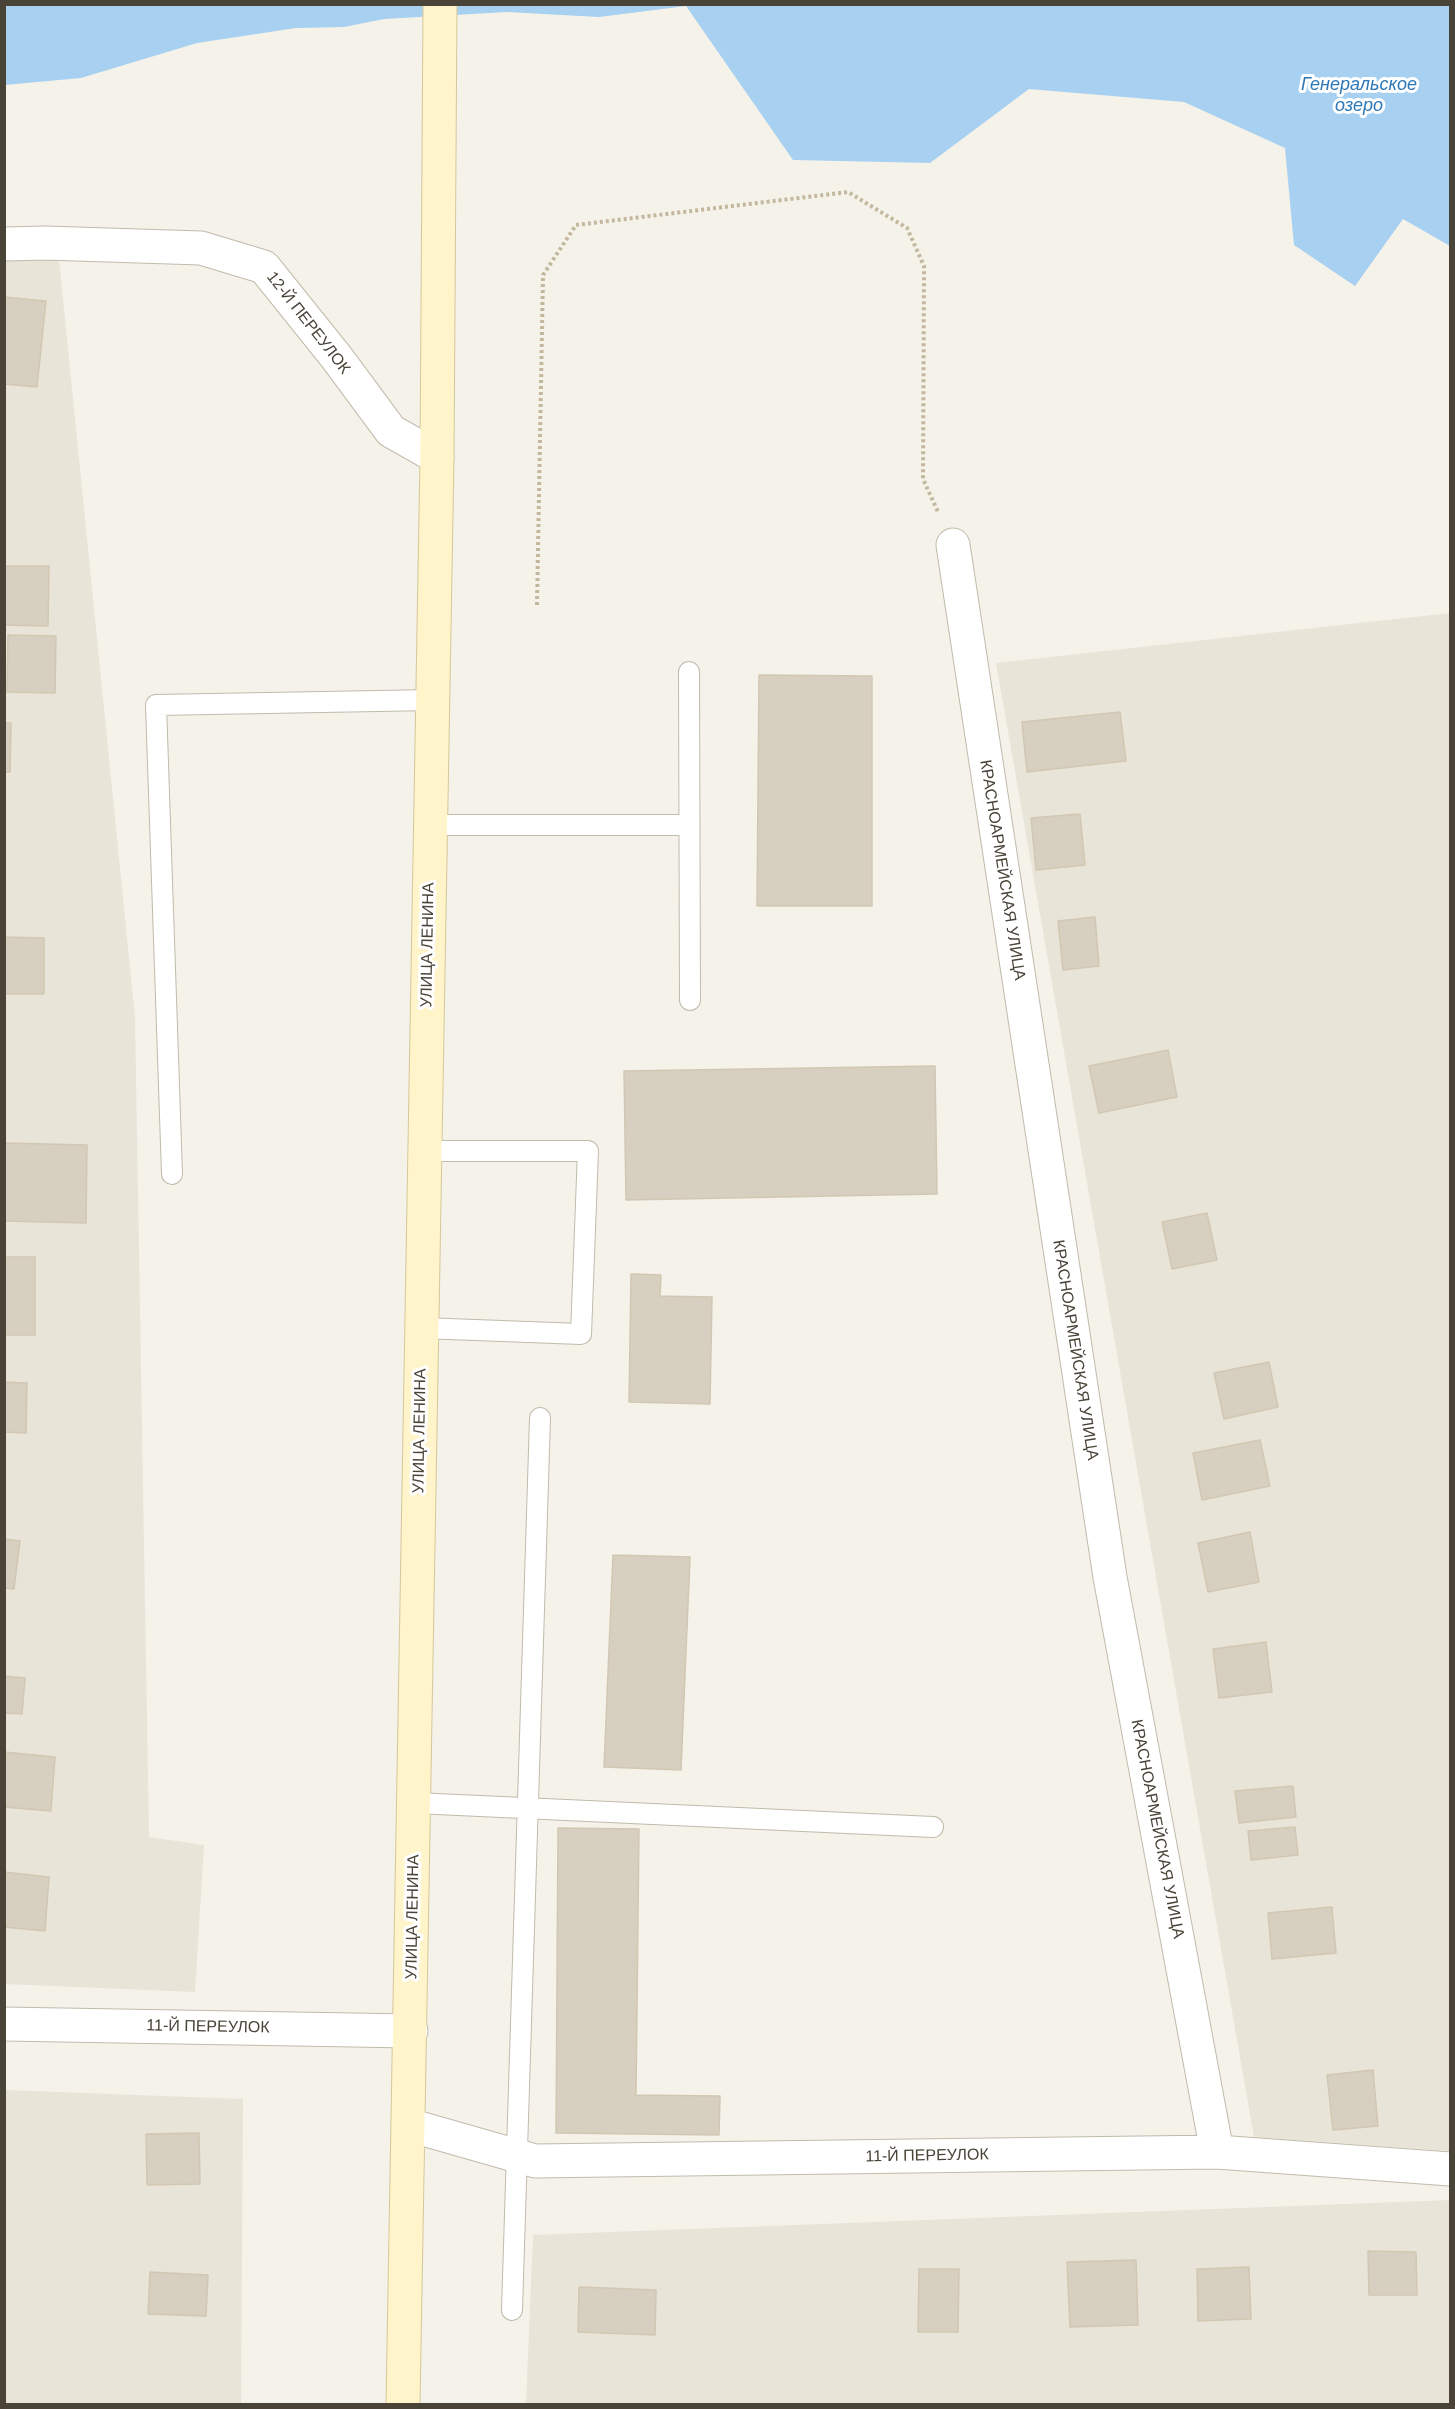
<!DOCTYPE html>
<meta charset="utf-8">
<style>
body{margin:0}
#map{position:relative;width:1455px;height:2409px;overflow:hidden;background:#f5f2ea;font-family:Helvetica,sans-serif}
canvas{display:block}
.frame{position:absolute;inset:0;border:6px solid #494338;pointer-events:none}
</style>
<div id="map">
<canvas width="1455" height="2409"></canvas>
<div class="frame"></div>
</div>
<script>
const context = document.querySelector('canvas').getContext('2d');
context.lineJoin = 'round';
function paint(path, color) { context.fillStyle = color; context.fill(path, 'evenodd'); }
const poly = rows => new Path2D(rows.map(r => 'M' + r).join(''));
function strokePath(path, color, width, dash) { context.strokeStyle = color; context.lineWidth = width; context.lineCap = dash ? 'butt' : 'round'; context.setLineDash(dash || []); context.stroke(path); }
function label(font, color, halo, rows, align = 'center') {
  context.font = font + ' Helvetica,sans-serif'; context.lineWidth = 6; context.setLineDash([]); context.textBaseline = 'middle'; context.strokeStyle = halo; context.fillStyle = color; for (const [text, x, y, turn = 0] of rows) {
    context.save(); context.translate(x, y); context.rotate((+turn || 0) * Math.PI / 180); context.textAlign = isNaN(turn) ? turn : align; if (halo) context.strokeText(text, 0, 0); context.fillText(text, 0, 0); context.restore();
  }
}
const residential = poly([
 [58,250,135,1017,149,1837,204,1845,195,1992,5,1984,4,253],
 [1450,613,1450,2151,1254,2137,996,663],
 [5,2090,243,2099,241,2404,5,2404],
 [1450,2200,1450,2404,526,2404,533,2235]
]);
const water = poly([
 [5,5,1450,5,1450,246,1403,219,1355,286,1294,245,1285,148,1184,102,1029,89,930,163,793,160,686,6,599,17,507,12,384,19,344,27,296,28,197,43,81,78,5,85]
]);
const building = poly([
 [4,297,46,301,37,387,4,384,4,297],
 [4,566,49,566,48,626,4,625,4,566],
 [8,635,56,636,55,693,7,692,8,635],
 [759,675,872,676,872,906,757,906,759,675],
 [1120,712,1126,761,1027,772,1022,722,1120,712],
 [4,723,11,723,10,772,4,772,4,723],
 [1080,814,1085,865,1036,870,1031,818,1080,814],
 [1095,917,1099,966,1063,970,1058,921,1095,917],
 [4,937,44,938,44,994,4,994,4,937],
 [1168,1050,1177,1097,1099,1113,1089,1066,1168,1050],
 [935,1066,937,1194,626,1200,624,1071,935,1066],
 [4,1143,87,1145,86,1223,4,1221,4,1143],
 [1207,1213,1217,1260,1172,1269,1162,1222,1207,1213],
 [4,1257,35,1257,35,1335,4,1335,4,1257],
 [631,1274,661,1275,660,1296,712,1297,710,1404,629,1402,631,1274],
 [1269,1362,1278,1407,1224,1419,1214,1373,1269,1362],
 [4,1382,27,1383,26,1433,4,1432,4,1382],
 [1260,1440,1270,1486,1202,1500,1193,1453,1260,1440],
 [1250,1532,1259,1582,1208,1592,1198,1543,1250,1532],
 [4,1539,20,1541,14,1589,4,1588,4,1539],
 [613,1555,690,1557,681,1770,604,1767,613,1555],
 [1266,1642,1272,1692,1219,1698,1213,1649,1266,1642],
 [4,1676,25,1678,22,1714,4,1713,4,1676],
 [4,1752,55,1757,51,1811,4,1807,4,1752],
 [1293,1786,1296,1817,1239,1823,1235,1791,1293,1786],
 [1295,1827,1298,1855,1251,1860,1248,1831,1295,1827],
 [558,1828,639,1829,636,2095,720,2096,719,2135,556,2133,558,1828],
 [4,1872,49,1877,45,1931,4,1927,4,1872],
 [1332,1907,1336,1953,1272,1959,1268,1913,1332,1907],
 [1373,2070,1378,2126,1333,2130,1327,2075,1373,2070],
 [199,2133,200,2184,147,2185,146,2134,199,2133],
 [1368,2251,1416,2252,1417,2295,1369,2295,1368,2251],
 [1136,2260,1138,2325,1070,2327,1067,2262,1136,2260],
 [1249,2267,1251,2319,1198,2321,1197,2269,1249,2267],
 [919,2269,959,2269,958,2332,918,2332,919,2269],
 [150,2272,208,2275,206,2316,148,2314,150,2272],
 [579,2287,656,2290,655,2335,578,2332,579,2287]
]);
const path = poly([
 [537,605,543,275,576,225,848,192,907,228,924,266,923,479,938,512]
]);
const lane = poly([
 [689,672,690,1000],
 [430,825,689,825],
 [172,1174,156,705,433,700],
 [422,1328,581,1334,588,1151,425,1151],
 [415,1803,933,1827],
 [512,2310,540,1418]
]);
const street = poly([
 [4,244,45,243,201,248,264,267,337,358,391,431,437,457],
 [953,545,1110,1577,1217,2152],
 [4,2024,411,2031],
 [409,2125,535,2161,1217,2152,1450,2169]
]);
const secondary = poly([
 [403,2404,437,457,440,4]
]);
const streetNames = [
 ["12-Й ПЕРЕУЛОК",308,323,52],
 ["КРАСНОАРМЕЙСКАЯ УЛИЦА",1002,870,81],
 ["УЛИЦА ЛЕНИНА",428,945,-89],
 ["КРАСНОАРМЕЙСКАЯ УЛИЦА",1075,1350,81],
 ["УЛИЦА ЛЕНИНА",420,1431,-89],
 ["КРАСНОАРМЕЙСКАЯ УЛИЦА",1157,1829,79],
 ["УЛИЦА ЛЕНИНА",413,1917,-89],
 ["11-Й ПЕРЕУЛОК",208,2027,1],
 ["11-Й ПЕРЕУЛОК",927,2156,-1]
];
const waterNames = [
 ["Генеральское",1359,85],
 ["озеро",1359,106]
];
paint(residential, '#e9e4d8');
paint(water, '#a7d0f1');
paint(building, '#d7cfbf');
strokePath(building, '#d2c7b2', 1.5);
strokePath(lane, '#c1bbac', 22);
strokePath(street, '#c1bbac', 35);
strokePath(secondary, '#d5c79a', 35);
strokePath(path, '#c3b79d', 4, [3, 3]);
strokePath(lane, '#fff', 20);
strokePath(street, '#fff', 33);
strokePath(secondary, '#fff4ca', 33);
label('16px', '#494338', '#fff', streetNames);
label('italic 18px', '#2f78b7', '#fff', waterNames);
</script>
